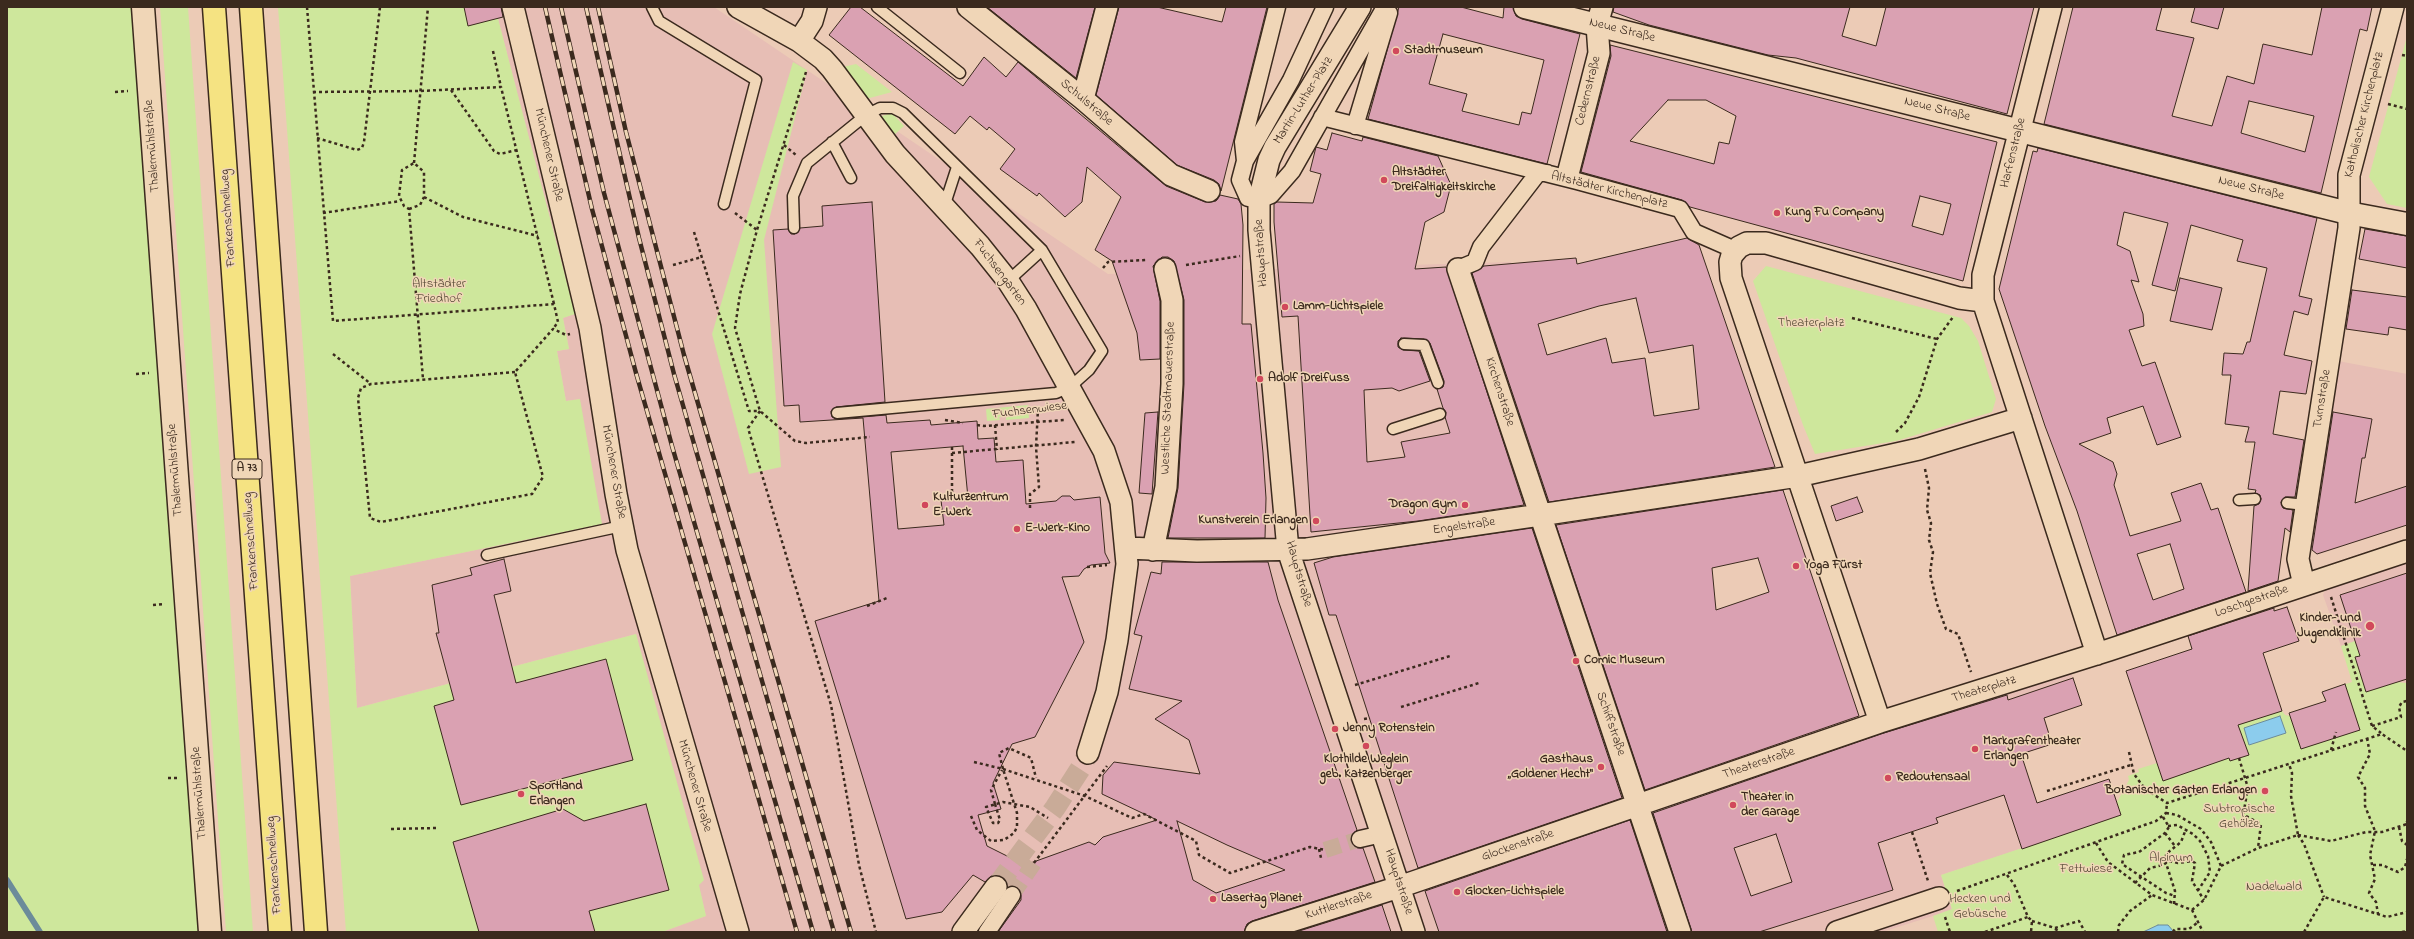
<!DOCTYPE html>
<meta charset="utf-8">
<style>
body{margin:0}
#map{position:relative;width:2414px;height:939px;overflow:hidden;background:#eccbb6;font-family:"Indie Flower",sans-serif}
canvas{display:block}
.frame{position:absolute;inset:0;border:8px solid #3b2a1e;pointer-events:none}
</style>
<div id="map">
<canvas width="2414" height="939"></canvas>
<div class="frame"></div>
</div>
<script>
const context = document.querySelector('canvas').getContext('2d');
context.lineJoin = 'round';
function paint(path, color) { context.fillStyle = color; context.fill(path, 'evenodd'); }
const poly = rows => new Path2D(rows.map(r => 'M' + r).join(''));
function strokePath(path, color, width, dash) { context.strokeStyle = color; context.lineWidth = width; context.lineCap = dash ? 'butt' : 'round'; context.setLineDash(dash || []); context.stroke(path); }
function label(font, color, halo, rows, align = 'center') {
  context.font = font + ' "Indie Flower",sans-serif'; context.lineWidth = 3; context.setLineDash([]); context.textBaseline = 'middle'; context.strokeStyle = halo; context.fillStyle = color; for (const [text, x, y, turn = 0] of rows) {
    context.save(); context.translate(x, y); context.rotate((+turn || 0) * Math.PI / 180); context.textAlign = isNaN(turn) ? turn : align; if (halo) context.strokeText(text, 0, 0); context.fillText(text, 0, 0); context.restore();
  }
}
const built = poly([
 [495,7,714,7,1108,274,1511,262,1694,782,2065,655,2082,705,2044,718,2052,744,2021,754,2049,840,1941,875,1952,910,1882,932,662,932,706,916,636,634,357,708,350,576,485,548,580,399,566,401,557,351,569,349,563,318,574,314],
 [2338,361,2407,374,2407,525,2317,555,2309,548,2327,439,2324,436],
 [2407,555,2407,683,2395,682,2366,692,2355,657,2359,656,2355,642,2341,646,2323,595,2329,581]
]);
const green = poly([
 [7,7,133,7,201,932,7,932],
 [160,7,188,7,253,932,226,932],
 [278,7,495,7,575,314,563,318,569,349,557,351,566,401,580,399,602,524,350,576,357,708,636,634,704,880,699,885,706,916,662,932,346,932],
 [2406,40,2407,40,2407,208,2387,204,2369,177],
 [793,62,807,70,764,240,781,467,749,474,712,334],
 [856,64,892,92,866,99,843,67],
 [892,113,904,126,894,135,879,117],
 [1766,266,1961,318,1969,326,1978,341,1996,399,1992,412,1896,441,1815,454,1803,425,1753,281],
 [1028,405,1029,418,1006,420,1006,416,999,417,1000,420,987,421,986,409],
 [2355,641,2360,656,2355,657,2366,692,2395,682,2407,683,2407,932,1938,932,1933,916,1952,909,1941,875,2121,815,2117,802,2129,780,2128,776,2139,772,2138,769,2157,763,2139,710,2282,711,2285,715,2290,716,2329,711,2322,692,2352,682,2341,646]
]);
const water = poly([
 [2280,716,2286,733,2249,745,2244,728,2280,716],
 [2158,925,2168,925,2174,932,2143,932,2158,925]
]);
const stream = poly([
 [7,880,40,932]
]);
const building = poly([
 [464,7,501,7,503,17,468,26,464,7],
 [851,7,860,7,963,86,984,57,1006,77,1018,62,1166,186,1205,202,1216,201,1220,195,1238,199,1241,204,1243,225,1242,324,1251,324,1263,453,1266,498,1265,538,1168,538,1178,488,1184,384,1184,300,1174,261,1168,257,1162,257,1153,266,1160,301,1160,359,1140,360,1137,333,1112,261,1095,250,1121,197,1087,167,1082,202,1065,217,1039,193,1037,196,1000,169,1015,149,989,127,987,130,970,116,955,134,829,35,851,7],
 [987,7,1095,7,1076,78,987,7],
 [1119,7,1157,7,1222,22,1226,7,1267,7,1221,191,1219,184,1214,180,1177,165,1096,95,1119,7],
 [1399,7,1461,7,1503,18,1504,7,1513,7,1516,16,1522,19,1580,34,1547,164,1368,119,1399,7],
 [1443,34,1544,60,1531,114,1522,112,1519,125,1462,111,1467,94,1429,84,1443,34],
 [1614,7,1850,7,1842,36,1876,46,1886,7,2034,7,2007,114,1796,58,1768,55,1649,25,1613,12,1614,7],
 [2073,7,2162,7,2156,30,2194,38,2172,116,2212,126,2227,76,2254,84,2263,44,2312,55,2322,7,2372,7,2367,31,2360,29,2321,193,2044,124,2073,7],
 [2249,101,2314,116,2305,152,2241,133,2249,101],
 [2195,7,2224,7,2218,29,2191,22,2195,7],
 [1610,45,1997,142,1963,281,1690,207,1682,200,1581,172,1611,56,1610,45],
 [1668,100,1706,100,1736,116,1729,144,1719,142,1714,164,1630,141,1668,100],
 [1920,196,1951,204,1943,235,1912,226,1920,196],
 [1332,133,1362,141,1363,137,1438,156,1451,185,1444,212,1425,222,1415,269,1446,267,1524,505,1418,521,1311,532,1298,316,1282,317,1274,222,1274,204,1277,202,1313,203,1321,174,1310,171,1316,147,1327,150,1332,133],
 [1401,338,1424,339,1430,343,1444,381,1443,387,1437,389,1443,408,1446,412,1445,417,1450,433,1401,442,1405,457,1367,462,1364,390,1392,388,1399,391,1430,381,1419,351,1403,350,1398,347,1398,341,1401,338],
 [2038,148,2317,218,2299,296,2312,299,2308,315,2294,311,2284,355,2312,361,2306,394,2280,391,2273,434,2304,440,2295,497,2285,497,2281,502,2283,508,2293,510,2290,532,2285,528,2278,581,2248,591,2254,506,2259,504,2261,499,2260,495,2255,493,2256,490,2248,489,2255,442,2245,442,2249,427,2225,424,2231,375,2222,375,2224,353,2243,354,2247,342,2250,342,2267,268,2237,261,2243,240,2191,225,2175,291,2152,285,2168,223,2124,212,2117,245,2130,251,2139,282,2131,280,2143,314,2144,326,2129,330,2142,366,2155,362,2181,437,2157,445,2143,406,2107,418,2111,433,2079,444,2113,462,2117,474,2114,485,2130,536,2181,521,2171,493,2201,483,2211,510,2218,508,2246,592,2117,635,2077,511,2045,426,1999,289,2033,151,2037,152,2038,148],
 [2170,544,2184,589,2153,600,2137,554,2170,544],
 [872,202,885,402,836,407,831,411,832,417,838,419,886,415,887,423,930,420,931,425,977,421,978,439,994,438,996,462,1023,460,1026,504,1056,501,1062,496,1070,496,1074,500,1100,497,1105,553,1110,563,1091,565,1084,569,1079,576,1062,577,1084,642,1035,737,1012,744,993,783,1001,809,978,815,987,846,1025,865,1089,842,1095,845,1103,837,1157,820,1102,794,1103,775,1114,762,1200,774,1189,740,1155,719,1182,701,1129,689,1142,636,1134,634,1151,572,1161,574,1162,562,1268,562,1278,600,1357,830,1351,836,1351,841,1357,848,1363,848,1375,882,1252,921,1247,924,1244,932,998,932,1021,900,1021,895,1018,887,1008,887,1003,878,997,875,991,876,985,882,973,875,942,912,906,919,815,621,879,601,863,418,800,422,799,405,784,406,773,230,788,229,791,234,795,234,800,228,823,226,822,206,872,202],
 [963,446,968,498,941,500,944,525,898,529,891,452,963,446],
 [1177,821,1227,845,1285,870,1216,893,1193,880,1177,821],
 [2365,229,2407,236,2407,268,2359,259,2365,229],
 [1687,238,1699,245,1775,467,1549,502,1472,273,1484,266,1576,258,1577,264,1687,238],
 [1636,298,1649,353,1693,345,1699,409,1654,416,1645,358,1612,363,1606,338,1547,355,1538,324,1599,306,1636,298],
 [2180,278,2222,288,2212,330,2170,321,2180,278],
 [2352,290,2407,297,2407,330,2389,327,2388,335,2346,329,2352,290],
 [1158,412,1152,494,1139,493,1145,413,1158,412],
 [2333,412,2372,419,2365,458,2362,458,2355,503,2407,486,2407,525,2317,554,2312,550,2333,412],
 [1783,490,1859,716,1645,790,1556,525,1783,490],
 [1758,558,1769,592,1716,610,1712,568,1758,558],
 [1857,497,1863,512,1836,521,1831,506,1857,497],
 [1532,528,1622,798,1418,868,1336,615,1329,615,1314,563,1333,557,1532,528],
 [504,559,511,591,494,595,516,683,606,659,633,760,461,805,434,706,454,700,436,633,439,633,432,585,472,575,470,568,504,559],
 [2407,573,2407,679,2366,692,2355,657,2360,656,2340,595,2407,573],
 [2287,607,2299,641,2263,653,2282,711,2238,725,2249,755,2230,761,2229,758,2163,781,2126,671,2192,649,2188,636,2274,608,2274,611,2287,607],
 [2073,678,2082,705,2044,718,2052,744,2021,754,2037,803,2109,779,2121,815,2022,849,2004,795,1936,818,1938,823,1878,843,1893,890,1759,932,1692,932,1653,813,1884,733,2007,695,2008,700,2073,678],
 [1776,834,1792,882,1751,896,1734,848,1776,834],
 [2345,684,2360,730,2301,749,2289,713,2326,701,2322,692,2345,684],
 [646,804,669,890,589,911,595,932,479,932,453,842,563,809,584,821,646,804],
 [1630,820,1667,932,1439,932,1425,891,1630,820],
 [1382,905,1391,932,1296,932,1382,905]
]);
const pedestrianTunnel = poly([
 [1325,850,1360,839],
 [1012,895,1034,863]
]);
const minorTunnel = poly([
 [996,887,1055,808,1082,766,1088,753]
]);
const path = poly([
 [307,7,333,321,554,304,558,322,553,329],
 [493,51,501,87],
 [2402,55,2407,56],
 [806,72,757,230,740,294,735,328,760,411,795,441,806,443,870,437],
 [451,90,494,151,500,154,517,150],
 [115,92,128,91],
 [313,92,420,91,501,87,554,304],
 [2388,104,2407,109],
 [317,138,357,150,362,148,364,142,380,7],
 [784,145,796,155],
 [414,163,428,7],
 [424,197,463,217,538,236],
 [409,209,420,205,424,197,424,172,414,163,402,170,399,196,404,206,409,209,423,379],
 [323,213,400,201],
 [735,213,757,230],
 [694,232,749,411,759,411],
 [673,265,702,257],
 [1186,265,1240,256],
 [1103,268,1108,262,1146,260],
 [1852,318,1937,339],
 [333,354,371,384],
 [515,372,371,384,361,388,358,398,370,518,381,522,532,494,543,477,515,372,553,329,566,335,570,334],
 [136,374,149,373],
 [760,411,748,428,831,705,859,865,876,932],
 [945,420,963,423],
 [977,425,984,426,1064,420],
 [995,425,997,450],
 [1896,432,1905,423,1919,397,1937,339,1953,317],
 [952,447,952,500],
 [952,453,1075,442],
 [1925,469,1929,488,1927,510,1931,523,1929,540,1933,552,1930,573,1937,604,1946,629,1958,634,1971,672],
 [1030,508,1030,494,1039,487,1036,447,1038,409],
 [1087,567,1107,565],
 [2331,597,2372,726,2381,733],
 [153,605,165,604],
 [867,606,887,598],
 [1355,685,1450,656],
 [1401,707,1479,683],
 [1364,719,1370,718],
 [2372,726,2401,717,2399,707,2402,702,2407,701],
 [2367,738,2370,754,2358,777,2365,788,2365,806,2375,831,2370,855,2375,879,2369,893,2376,902,2378,914],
 [2331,750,2336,732],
 [2129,752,2134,774,2145,789,2167,803,2382,734,2407,751],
 [2239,758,2248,788,2244,810,2246,816,2261,824,2258,848],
 [974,762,1003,769,999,753,1009,748,1031,758,1036,778],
 [1003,769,1085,796,1132,818,1144,814,1196,841,1199,855,1230,873,1310,847,1325,850],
 [168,778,178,778],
 [2047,791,2131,765],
 [995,804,1000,820,998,823,993,823,986,807,1003,802,1030,807,1048,818],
 [2166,813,2177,815,2201,829,2211,842,2221,866,2204,900,2192,910],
 [2163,817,2169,827,2165,833,2139,852,2124,855,2122,864,2166,893,2175,896],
 [2407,821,2407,822],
 [2168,826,2177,825,2193,834,2200,841,2208,856,2210,872,2197,892],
 [2399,827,2402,841,2407,845],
 [391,829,438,828],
 [1912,832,1928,881],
 [2165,833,2175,846],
 [2298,835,2331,841,2366,832,2382,832,2407,824],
 [2298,835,2304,844,2324,897],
 [2096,843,2108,862,2152,895,2192,910,2203,932],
 [1319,849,1321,858],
 [1034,863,1107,766],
 [2373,865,2382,865,2398,872,2405,867,2407,859],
 [2221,866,2258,848,2298,835,2291,796,2292,773,2289,764],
 [2007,875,2014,884,2028,917,2032,921,2031,932],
 [2135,883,2150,868,2163,865,2169,861,2178,863,2192,861,2195,863,2192,881,2204,900],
 [1957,891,2156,821,2166,813,2167,803],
 [2174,904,2175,891,2166,863,2166,854,2181,842,2186,829],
 [1945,917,1950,932],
 [2032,921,2055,928,2079,921,2085,932],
 [2055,929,2060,932],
 [1985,932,2028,917],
 [2118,932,2119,925,2130,911,2152,895],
 [2173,932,2175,929,2189,929,2197,923],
 [2304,932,2324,897,2387,917,2407,912],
 [2402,932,2407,931]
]);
const service = poly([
 [652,7,659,21,756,80,724,204],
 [877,7,960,73],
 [832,142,851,178],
 [944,207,957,167],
 [794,228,793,196,807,163,866,115,880,108,893,108,903,113,1042,250,1102,351,1089,370,1070,387,1056,393,837,413],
 [1008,281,1042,250],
 [1404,344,1424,345,1438,383],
 [1393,429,1440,414],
 [2239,500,2255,499],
 [2287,503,2305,505],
 [487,555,622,526]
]);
const pedestrian = poly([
 [1325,7,1291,80,1245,161,1240,180,1248,198,1259,200,1271,195,1292,171,1385,7],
 [1322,117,1577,181,1680,209,1694,232,1735,250],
 [1355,126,1389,13],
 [1245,161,1243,142,1277,7],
 [1458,269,1475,262,1481,247,1538,173,1547,173],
 [1360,839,1382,834],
 [987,932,1012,895]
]);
const minor = poly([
 [513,7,590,328,616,494,627,550,738,932],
 [738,7,799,41,823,59,832,69,895,154,980,246,1008,281,1026,309,1104,451,1121,502,1127,564,1117,640,1107,692,1088,753],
 [968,7,1083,99,1171,175,1209,191],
 [1360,7,1275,147,1269,160,1259,200,1259,230,1288,550,1414,932],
 [2051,7,1983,275,1983,301,2097,654],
 [799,41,812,21,816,7],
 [1083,99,1107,7],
 [1568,174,1599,53,1597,25,1602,7],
 [1458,269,1680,932],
 [1127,548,1197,551,1307,549,1540,515,1798,476,1919,449,2021,418],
 [1153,550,1166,487,1172,384,1172,300,1165,269],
 [2304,585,2298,559,2349,228,2349,175,2393,7],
 [1880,722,1731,278,1730,262,1732,255,1739,247,1747,243,1766,243,1959,298,1983,301],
 [963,932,996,887],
 [1256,932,1399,887,1880,722,2109,650,2407,551],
 [1837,932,1939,898]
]);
const tertiary = poly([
 [1525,7,2348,213,2407,224]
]);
const secondary = poly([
 [143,7,210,932]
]);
const motorway = poly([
 [214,7,280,932],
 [251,7,316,932]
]);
const rail = poly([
 [545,7,592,209,636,373,797,932],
 [561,7,604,193,672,446,813,932],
 [586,7,639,238,674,374,834,932],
 [598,7,626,132,684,355,851,932]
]);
const pathBridge = poly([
 [995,804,991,790,1002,770],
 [971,816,977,830,991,841,1004,840,1014,833,1017,827,1017,813,1003,769]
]);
const markers = [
 [1396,51,4,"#d1495b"],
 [1384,180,4,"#d1495b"],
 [1777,213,4,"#d1495b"],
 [1285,307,4,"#d1495b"],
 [1260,379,4,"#d1495b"],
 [925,505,4,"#d1495b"],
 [1465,505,4,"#d1495b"],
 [1316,521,4,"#d1495b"],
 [1017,529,4,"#d1495b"],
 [1796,566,4,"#d1495b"],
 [2370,626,5,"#d1495b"],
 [1576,661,4,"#d1495b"],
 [1335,729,4,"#d1495b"],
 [1366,746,4,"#d1495b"],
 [1975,749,4,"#d1495b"],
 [1601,767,4,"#d1495b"],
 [1888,778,4,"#d1495b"],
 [2265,791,4,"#d1495b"],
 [521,794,4,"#d1495b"],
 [1733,805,4,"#d1495b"],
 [1457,892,4,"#d1495b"],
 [1213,899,4,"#d1495b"]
];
const shields = [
 [247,469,30]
];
const shieldNames = [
 ["A 73",247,469]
];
const streetNames = [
 ["Neue Straße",1622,31,14],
 ["Cedernstraße",1589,91,-76],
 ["Martin-Luther-Platz",1304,101,-58],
 ["Schulstraße",1086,103,40],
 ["Neue Straße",1937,110,14],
 ["Katholischer Kirchenplatz",2365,115,-76],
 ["Thalermühlstraße",153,146,-94],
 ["Harfenstraße",2014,153,-76],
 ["Münchener Straße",548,155,77],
 ["Neue Straße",2251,189,14],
 ["Altstädter Kirchenplatz",1609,191,14],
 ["Frankenschnellweg",229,218,-94],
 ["Hauptstraße",1262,253,-94],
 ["Fuchsengarten",999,273,53],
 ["Kirchenstraße",1499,392,72],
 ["Westliche Stadtmauerstraße",1169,398,-88],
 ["Turnstraße",2323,399,-81],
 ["Fuchsenwiese",1030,411,-7],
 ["Thalermühlstraße",176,470,-94],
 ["Münchener Straße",613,472,80],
 ["Engelstraße",1464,527,-8],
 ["Frankenschnellweg",252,541,-94],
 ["Hauptstraße",1298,574,74],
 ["Loschgestraße",2252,602,-19],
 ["Theaterplatz",1984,690,-17],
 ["Schiffstraße",1610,724,71],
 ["Theaterstraße",1759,764,-19],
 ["Münchener Straße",694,786,74],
 ["Thalermühlstraße",200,793,-94],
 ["Glockenstraße",1518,846,-19],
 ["Frankenschnellweg",275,865,-94],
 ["Hauptstraße",1398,882,72],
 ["Kuttlerstraße",1339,906,-18]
];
const poiNames = [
 ["Stadtmuseum",1404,51],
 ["Altstädter",1392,173],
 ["Dreifaltigkeitskirche",1392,188],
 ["Kung Fu Company",1785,213],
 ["Lamm-Lichtspiele",1293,307],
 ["Adolf Dreifuss",1268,379],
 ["Kulturzentrum",933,498],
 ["E-Werk",933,513],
 ["Dragon Gym",1457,505,"right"],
 ["Kunstverein Erlangen",1308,521,"right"],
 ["E-Werk-Kino",1025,529],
 ["Yoga Fürst",1804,566],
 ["Kinder- und",2361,619,"right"],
 ["Jugendklinik",2361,634,"right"],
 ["Comic Museum",1584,661],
 ["Jenny Rotenstein",1343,729],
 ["Markgrafentheater",1983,742],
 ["Erlangen",1983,757],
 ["Klothilde Weglein",1366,760,"center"],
 ["geb. Katzenberger",1366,775,"center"],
 ["Gasthaus",1593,760,"right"],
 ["„Goldener Hecht“",1593,775,"right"],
 ["Redoutensaal",1896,778],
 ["Sportland",529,787],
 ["Erlangen",529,802],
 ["Botanischer Garten Erlangen",2257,791,"right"],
 ["Theater in",1741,798],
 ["der Garage",1741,813],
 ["Glocken-Lichtspiele",1465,892],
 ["Lasertag Planet",1221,899]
];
const parkNames = [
 ["Altstädter",439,285],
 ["Friedhof",439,300],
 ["Theaterplatz",1811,324],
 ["Subtropische",2239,810],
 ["Gehölze",2239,825],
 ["Alpinum",2171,859],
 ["Fettwiese",2086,870],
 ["Nadelwald",2274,888],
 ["Hecken und",1980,900],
 ["Gebüsche",1980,915]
];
paint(built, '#e7beb5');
paint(green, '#cee79c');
paint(water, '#8ccced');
strokePath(water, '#6c8b9a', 1);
strokePath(stream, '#6c8b9a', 6);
paint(building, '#daa1b2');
strokePath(building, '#3b2a1e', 1);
strokePath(pedestrianTunnel, '#c9ab98', 16, [16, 8]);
strokePath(minorTunnel, '#c9ab98', 21, [21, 10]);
strokePath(service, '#3b2a1e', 13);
strokePath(pedestrian, '#3b2a1e', 19);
strokePath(minor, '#3b2a1e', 24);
strokePath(tertiary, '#3b2a1e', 25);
strokePath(secondary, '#3b2a1e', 25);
strokePath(motorway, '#3b2a1e', 25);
strokePath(path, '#3b2a1e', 2.5, [3, 3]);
strokePath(service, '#f0d6b7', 10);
strokePath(pedestrian, '#f0d6b7', 16);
strokePath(minor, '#f0d6b7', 21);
strokePath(tertiary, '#f0d6b7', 22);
strokePath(secondary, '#f0d6b7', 22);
strokePath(motorway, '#f5e382', 22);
strokePath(rail, '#3b2a1e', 4.5);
strokePath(rail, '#f0d6b7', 3, [9]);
strokePath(pathBridge, '#3b2a1e', 2.5, [3, 3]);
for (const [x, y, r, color] of markers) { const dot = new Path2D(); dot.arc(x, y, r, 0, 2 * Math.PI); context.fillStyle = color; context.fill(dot); strokePath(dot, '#f0d6b7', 1.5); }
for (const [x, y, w] of shields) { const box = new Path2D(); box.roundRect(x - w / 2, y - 10, w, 20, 3); context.fillStyle = '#f0d6b7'; context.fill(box); strokePath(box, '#3b2a1e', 1); }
label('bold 12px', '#3b2a1e', null, shieldNames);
label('13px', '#3b2a1e', '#f0d6b7', streetNames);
label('bold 13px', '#3b2a1e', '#f0d6b7', poiNames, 'left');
label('13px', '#514631', '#f0d6b7', parkNames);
</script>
